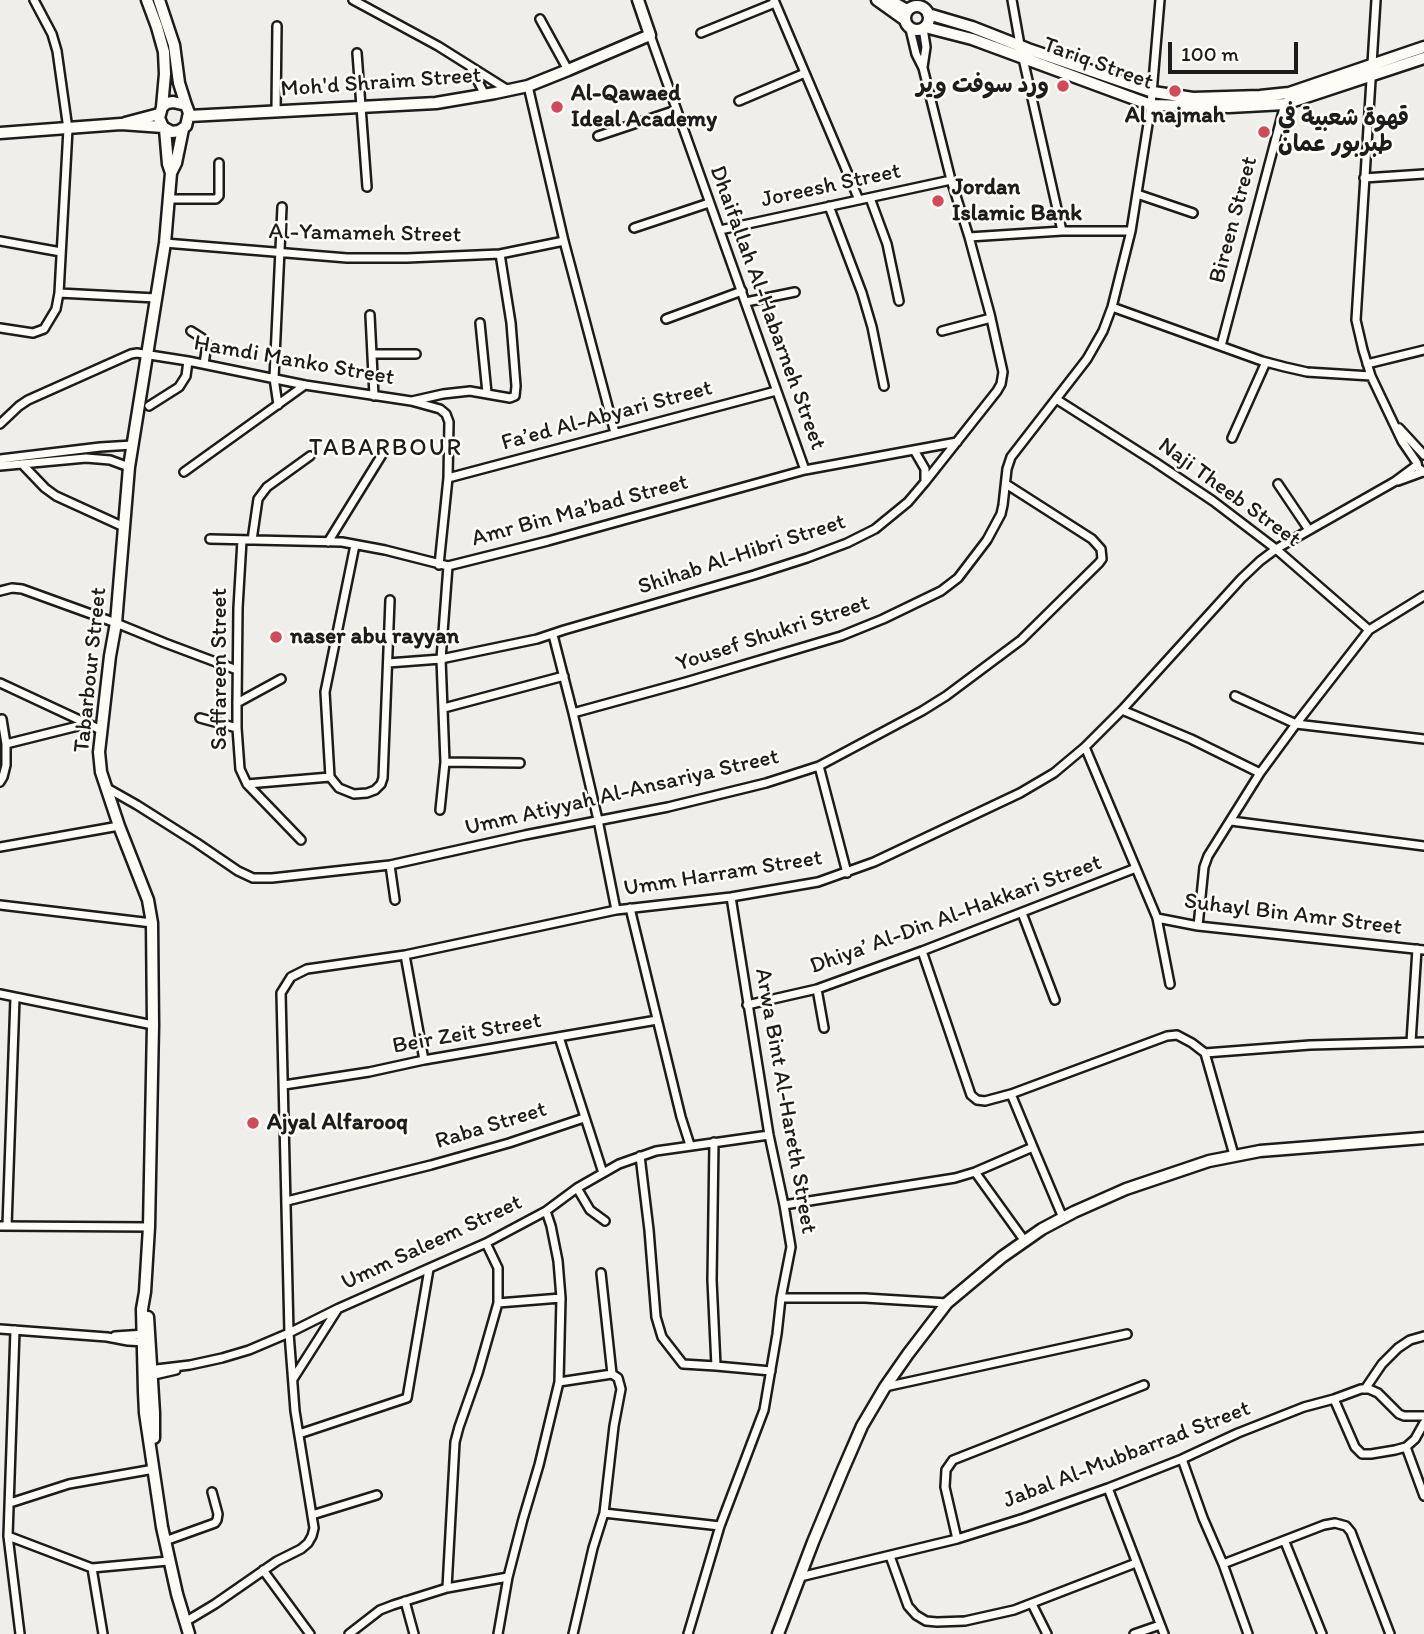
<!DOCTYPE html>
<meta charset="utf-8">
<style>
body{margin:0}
#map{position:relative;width:1424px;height:1634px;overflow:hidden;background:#f0eeea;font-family:Itim,sans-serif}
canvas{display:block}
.scale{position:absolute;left:1168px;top:42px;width:130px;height:32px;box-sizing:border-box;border:4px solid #1c1c1c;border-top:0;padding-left:9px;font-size:21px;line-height:24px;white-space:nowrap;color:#1c1c1c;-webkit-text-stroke:5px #fdfcf7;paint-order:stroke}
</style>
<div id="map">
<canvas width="1424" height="1634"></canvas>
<div class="scale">100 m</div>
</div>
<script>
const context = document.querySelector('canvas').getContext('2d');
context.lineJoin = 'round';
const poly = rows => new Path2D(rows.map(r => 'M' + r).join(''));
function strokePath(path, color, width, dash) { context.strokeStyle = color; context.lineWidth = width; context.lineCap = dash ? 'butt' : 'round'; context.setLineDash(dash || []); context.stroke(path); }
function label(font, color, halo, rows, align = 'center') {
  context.font = font + ' Itim,"Playpen Sans Arabic",sans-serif'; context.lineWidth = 5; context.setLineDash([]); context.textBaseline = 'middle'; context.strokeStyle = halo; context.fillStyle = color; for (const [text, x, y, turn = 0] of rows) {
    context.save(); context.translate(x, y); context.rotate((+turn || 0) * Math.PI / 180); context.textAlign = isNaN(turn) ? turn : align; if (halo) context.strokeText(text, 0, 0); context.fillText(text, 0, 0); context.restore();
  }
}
const minor = poly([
 [353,0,438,46,508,90],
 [774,0,859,200],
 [1012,0,1020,45,1062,231],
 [1376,0,1356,320,1363,350,1371,376,1402,441,1417,463,1418,468,1424,472],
 [540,19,568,70],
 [701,33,775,3],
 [650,35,805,470],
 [357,53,367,187],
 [923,67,926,47,923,28],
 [471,68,485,95],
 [528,86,564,241,615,433],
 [739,101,805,73],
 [276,110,277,26],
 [598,136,676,110],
 [1364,178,1424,174],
 [1137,194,1193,213],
 [870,198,887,244,899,301],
 [169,199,216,199,219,196,219,163],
 [829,206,862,293,872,327,884,386],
 [634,228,709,203],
 [720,230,951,180],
 [969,237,1062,231,1131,231],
 [0,241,61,252],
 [165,243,347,258,407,258,500,254,564,241],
 [59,293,156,298],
 [746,302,795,292],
 [1112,307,1262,361,1285,367,1307,372,1371,376],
 [370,315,374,396],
 [666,319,742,291],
 [480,323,487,393],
 [0,328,33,333,44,329,56,309,59,293,68,129,57,51,52,34,34,0],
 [191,331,202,338,207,344,204,364],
 [942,331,991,318],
 [1221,346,1285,104],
 [372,354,416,354],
 [1367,364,1424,350],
 [1056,399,1155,462,1213,501,1276,549,1369,630],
 [412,401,443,394,470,391,510,398,515,396,516,386,511,323,500,254],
 [278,405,274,378,282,207],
 [149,406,179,387,186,376,188,361],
 [0,424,19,406,28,400,131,354,137,353,188,361,305,385,411,401,440,409,446,414,449,422,448,478,439,565],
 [1399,428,1424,455],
 [1232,438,1266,362],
 [914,450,925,469,925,481],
 [0,459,100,447,133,445],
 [22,464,45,488,56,496,124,527],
 [0,466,86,458,110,460,129,467],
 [184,472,305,385],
 [448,478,776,391],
 [1398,481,1423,472],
 [1278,484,1309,530],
 [210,539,342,542,385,550,448,566,548,541,805,470,957,442],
 [242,540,238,608,237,703,237,728,240,769,247,784,301,840],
 [252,540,258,499,267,487,310,456],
 [328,542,383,453],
 [355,545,325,692,330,777,339,788,354,794,367,793,375,790,381,784,383,778,390,600],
 [0,591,12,588,22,589,116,623,165,643,237,670],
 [553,635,573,713,598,820,616,910],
 [388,663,441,659,537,639,564,630,754,575,807,558,847,543,875,529,908,502,925,482,997,391,1001,384,1003,372,990,314,969,237,951,180,923,68,916,54,910,29],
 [0,683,101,730],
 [1235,696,1296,724,1424,739],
 [237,703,281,679],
 [444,708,564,676],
 [1122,710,1191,739,1260,773],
 [573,713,686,682,841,636,883,619,941,591,958,578,987,540,1001,514,1003,505,1007,469,1011,457,1087,359,1103,331,1112,307,1131,231,1151,105,1160,0],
 [200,718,237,728],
 [6,744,86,724],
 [1085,747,1157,918,1170,984],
 [445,762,520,763],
 [819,766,847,873],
 [0,782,3,777,6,765,6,744,2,719],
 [247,784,330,777],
 [107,788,137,805,197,843,238,871,253,878,272,878,390,865,525,835,668,807,766,783,819,766,922,711,946,696,1021,640,1099,563,1102,559,1101,549,1092,539,1006,484],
 [440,810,445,762,441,659,448,566],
 [1231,821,1424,846],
 [0,847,119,826],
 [390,865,395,900],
 [0,905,152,923],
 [630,908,681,1117,690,1145],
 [1022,913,1055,1000],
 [1157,918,1198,926,1424,950],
 [1198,926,1204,867,1208,856,1260,773,1296,724,1369,630,1424,596],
 [922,951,971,1095,977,1100,985,1101,1011,1094,1167,1036,1177,1035,1192,1043,1205,1053,1234,1155],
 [405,955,424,1060],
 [817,989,824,1028],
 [0,994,153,1025],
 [747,1005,817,989,922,951,1136,868],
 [559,1037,603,1173],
 [1411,1042,1417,949],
 [1205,1053,1310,1045,1424,1042],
 [284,1085,369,1072,424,1060,657,1020],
 [714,1142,712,1280,716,1366],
 [1033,1147,1063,1218],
 [640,1156,649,1230,656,1317,662,1337,683,1364,716,1366,771,1371],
 [975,1172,1024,1240],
 [577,1188,590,1210,605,1221],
 [287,1201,431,1165,509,1143,584,1118],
 [784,1205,955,1178,975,1172,1033,1147,1011,1094],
 [0,1226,149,1227],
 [7,1226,15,998],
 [601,1273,612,1374],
 [781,1298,865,1298,947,1303],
 [498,1303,561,1298],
 [0,1329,107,1337,128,1341,145,1342],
 [15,1330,8,1536,20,1634],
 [115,1336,145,1334],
 [148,1370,190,1365,222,1358,249,1350,289,1333,337,1309,486,1243,546,1211,577,1188,619,1164,656,1151,769,1135],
 [150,1376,176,1370],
 [293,1379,337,1310],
 [559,1382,612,1374,618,1378,621,1389,614,1426,604,1513,593,1548,573,1634],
 [885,1387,1127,1334],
 [1365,1389,1382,1364,1398,1348,1410,1340,1424,1336],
 [1334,1399,1361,1389,1369,1389,1378,1393,1399,1414,1404,1416,1424,1416],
 [299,1434,407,1398,429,1269],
 [1406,1447,1424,1496],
 [1182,1459,1203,1518,1223,1564,1248,1634],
 [1108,1488,1164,1634],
 [10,1503,69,1484,154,1469],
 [604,1513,720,1526],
 [312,1515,377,1495],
 [8,1536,92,1568,168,1561],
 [957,1539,945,1487,946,1470,953,1460,1144,1385],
 [165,1541,215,1523,217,1520,218,1514,212,1492],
 [1285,1542,1322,1634],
 [890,1556,908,1606,916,1615,926,1621,937,1622,965,1621,1014,1610,1136,1563],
 [1223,1564,1324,1525,1335,1523,1346,1526,1351,1532,1390,1634],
 [92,1568,103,1634],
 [263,1570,310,1634],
 [800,1577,957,1539,1024,1518,1108,1488,1182,1459,1238,1433,1304,1407,1334,1399,1355,1447,1362,1454,1371,1454,1395,1450,1406,1447,1415,1439,1424,1423],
 [447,1588,455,1442,459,1427,478,1373,498,1303,498,1268,486,1243],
 [405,1601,414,1634],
 [1032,1604,1047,1634],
 [185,1622,215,1604,277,1561,301,1549,308,1543,312,1536,314,1528,295,1411,289,1333,281,993,291,977,307,969,405,955,616,910,731,897,818,882,874,862,1020,793,1054,773,1085,747,1122,710,1241,579,1260,561,1276,549,1394,482,1417,465],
 [349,1634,380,1610,393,1605,447,1588,508,1577],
 [498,1634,508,1577,523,1519,539,1465,559,1382,561,1298,558,1261,551,1226,546,1211],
 [688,1634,720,1526,764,1410,777,1334,781,1298,791,1247,784,1205,769,1135,731,897],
 [1134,1634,1160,1625]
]);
const tertiary = poly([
 [147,0,157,27,164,52,165,74,162,107],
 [159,0,174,45,179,83,186,105],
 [877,0,905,20],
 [889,0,907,10],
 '905 18a12 12 0 1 1 24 0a12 12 0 1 1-24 0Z',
 [928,14,972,27,1028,49,1153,92,1193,98,1260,96,1289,93,1424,47],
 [925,27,972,39,1151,105,1229,107,1285,104,1424,58],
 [173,102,186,105,189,113,186,126,179,131,172,132,163,127,159,118,162,107,167,103,173,102],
 [189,116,436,103,495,93,528,86,568,70,650,35,638,0],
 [125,123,159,114],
 [165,129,168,164,171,173],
 [183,129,176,163,171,173,165,243,129,467,116,623,110,656,99,752,101,772,119,826,148,900,152,923,153,1025,149,1227,145,1292,142,1309,144,1392,145,1413,162,1527,177,1594,189,1634],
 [0,133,121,124,163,127],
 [148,1317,154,1413,154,1438],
 [778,1634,813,1542,842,1472,862,1426,885,1387,908,1354,947,1303,1002,1257,1042,1229,1074,1212,1126,1189,1209,1161,1260,1151,1424,1138]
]);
const markers = [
 [1063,86,7,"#d1495b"],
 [1175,91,7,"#d1495b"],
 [557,107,7,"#d1495b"],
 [1264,132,7,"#d1495b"],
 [938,201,7,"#d1495b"],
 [276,637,7,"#d1495b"],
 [253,1123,7,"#d1495b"]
];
const streetNames = [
 ["Tariq Street",1098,64,20],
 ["Moh'd Shraim Street",381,83,-4],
 ["Joreesh Street",831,186,-12],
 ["Bireen Street",1234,220,-75],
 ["Al-Yamameh Street",365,234,1],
 ["Dhaifallah Al-Habarneh Street",767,308,70],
 ["Hamdi Manko Street",294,361,10],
 ["Fa’ed Al-Abyari Street",607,416,-15],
 ["Naji Theeb Street",1229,493,36],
 ["Amr Bin Ma’bad Street",580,511,-15],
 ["Shihab Al-Hibri Street",742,555,-18],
 ["Yousef Shukri Street",773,634,-18],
 ["Saffareen Street",220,669,-90],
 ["Tabarbour Street",91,670,-84],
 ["Umm Atiyyah Al-Ansariya Street",622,793,-13],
 ["Umm Harram Street",723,874,-9],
 ["Dhiya’ Al-Din Al-Hakkari Street",956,915,-20],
 ["Suhayl Bin Amr Street",1293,915,7],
 ["Beir Zeit Street",467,1034,-10],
 ["Arwa Bint Al-Hareth Street",785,1101,80],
 ["Raba Street",491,1126,-17],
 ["Umm Saleem Street",432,1243,-25],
 ["Jabal Al-Mubbarrad Street",1127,1455,-21]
];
const poiNames = [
 ["ورد سوفت وير",1049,86,"right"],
 ["Al-Qawaed",571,94],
 ["Ideal Academy",571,120],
 ["Al najmah",1175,116,"center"],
 ["قهوة شعبية في",1278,119],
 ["طبربور عمان",1278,145],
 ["Jordan",952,188],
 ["Islamic Bank",952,214],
 ["naser abu rayyan",290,637],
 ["Ajyal Alfarooq",267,1123]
];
const neighbourhoodNames = [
 ["TABARBOUR",386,449]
];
strokePath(minor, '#1c1c1c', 12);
strokePath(tertiary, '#1c1c1c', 15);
strokePath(minor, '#fdfcf7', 7);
strokePath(tertiary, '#fdfcf7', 10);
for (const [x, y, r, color] of markers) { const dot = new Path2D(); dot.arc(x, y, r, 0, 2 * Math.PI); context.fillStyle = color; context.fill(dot); strokePath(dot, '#fdfcf7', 2.5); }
label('23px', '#1c1c1c', '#fdfcf7', streetNames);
label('bold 23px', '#1c1c1c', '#fdfcf7', poiNames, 'left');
context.letterSpacing = '2px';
label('24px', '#1c1c1c', '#fdfcf7', neighbourhoodNames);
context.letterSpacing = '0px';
</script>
